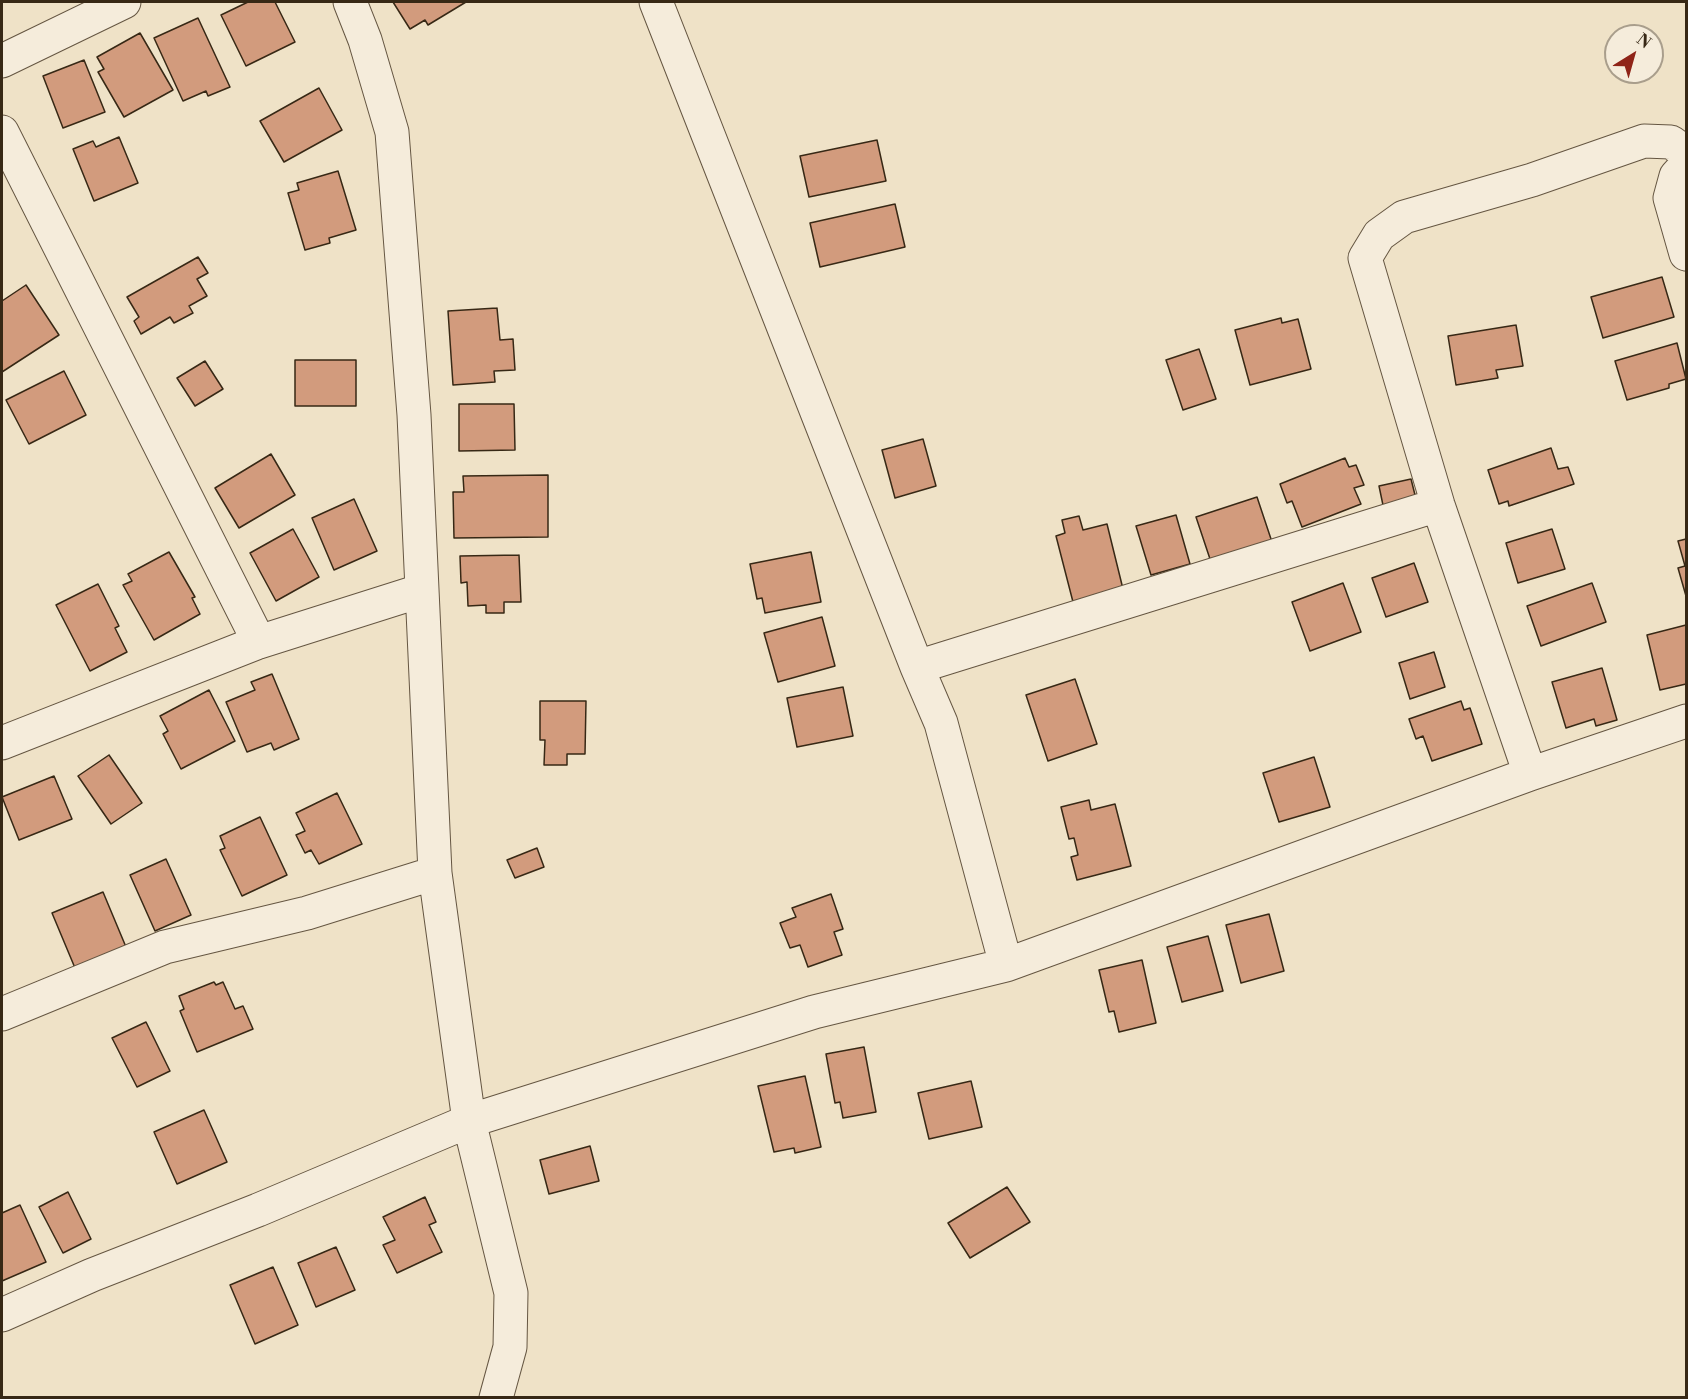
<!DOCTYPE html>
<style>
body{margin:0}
#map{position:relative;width:1688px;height:1399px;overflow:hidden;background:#efe2c7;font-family:"Libre Bodoni",serif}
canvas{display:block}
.frame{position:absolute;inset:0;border:3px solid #372815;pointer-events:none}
.north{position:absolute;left:1604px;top:24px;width:60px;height:60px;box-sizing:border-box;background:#f5ecdb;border:2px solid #a99e8c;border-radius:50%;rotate:37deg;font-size:16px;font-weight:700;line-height:24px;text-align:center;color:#372815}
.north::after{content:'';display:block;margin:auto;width:21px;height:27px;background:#8f2418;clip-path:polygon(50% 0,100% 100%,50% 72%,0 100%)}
</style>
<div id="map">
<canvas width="1688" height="1399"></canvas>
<div class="frame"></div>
<div class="north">N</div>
</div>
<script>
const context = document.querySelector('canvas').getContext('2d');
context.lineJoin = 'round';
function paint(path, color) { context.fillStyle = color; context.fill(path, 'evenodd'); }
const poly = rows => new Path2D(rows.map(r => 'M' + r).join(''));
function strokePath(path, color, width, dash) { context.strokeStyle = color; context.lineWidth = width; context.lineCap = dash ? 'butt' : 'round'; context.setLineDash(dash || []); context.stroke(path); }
const building = poly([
 [248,2,275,2,295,42,246,66,221,15,248,2],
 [393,2,466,2,428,25,425,20,410,29,393,2],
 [198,18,230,87,208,96,206,91,183,101,154,38,198,18],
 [140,33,173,90,124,117,98,72,104,69,97,57,140,33],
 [84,60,105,112,63,128,43,76,84,60],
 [319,88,342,130,284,162,260,121,319,88],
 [119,137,138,183,94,201,73,149,93,141,96,147,119,137],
 [877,140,886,181,809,197,800,156,877,140],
 [338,171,356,230,329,238,330,243,305,250,288,193,299,190,297,183,338,171],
 [895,204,905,247,820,267,810,223,895,204],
 [198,257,208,273,197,279,207,296,189,306,193,313,174,323,170,317,141,334,134,321,139,317,127,297,198,257],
 [1662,277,1674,317,1603,338,1591,297,1662,277],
 [26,285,59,335,2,372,2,301,26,285],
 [497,308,500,340,513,339,515,370,494,371,495,382,453,385,448,311,497,308],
 [1281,318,1282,323,1298,319,1311,369,1250,385,1235,330,1281,318],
 [1516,325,1523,366,1496,370,1498,378,1456,385,1448,336,1516,325],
 [1677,343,1686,379,1669,384,1669,388,1627,400,1615,361,1677,343],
 [1199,349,1216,399,1183,410,1166,360,1199,349],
 [295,360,356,360,356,406,295,406,295,360],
 [205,361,223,389,195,406,177,378,205,361],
 [64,371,86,415,29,444,6,400,64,371],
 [459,404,514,404,515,450,459,451,459,404],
 [923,439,936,486,895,498,882,450,923,439],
 [1551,448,1558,469,1568,467,1574,484,1509,506,1508,501,1499,504,1488,470,1551,448],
 [271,454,295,495,239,528,215,488,271,454],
 [1345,458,1349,467,1356,465,1364,485,1354,488,1361,504,1302,527,1292,501,1287,503,1280,484,1345,458],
 [548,475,548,537,454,538,453,492,464,492,463,476,548,475],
 [1411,479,1417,503,1384,510,1379,486,1411,479],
 [1257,497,1275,551,1214,571,1196,517,1257,497],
 [354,499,377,551,334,570,312,518,354,499],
 [1176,515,1190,564,1151,575,1136,526,1176,515],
 [1079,516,1083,530,1107,524,1123,589,1073,602,1056,536,1065,533,1062,520,1079,516],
 [293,529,319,577,276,601,250,553,293,529],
 [1552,529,1565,569,1518,583,1506,543,1552,529],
 [1686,539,1686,596,1678,568,1685,566,1678,541,1686,539],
 [169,552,195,597,192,598,200,614,154,640,123,585,132,581,128,574,169,552],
 [811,552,821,602,765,613,762,598,757,599,750,564,811,552],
 [519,555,521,602,504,602,504,613,486,613,486,605,468,606,467,582,461,583,460,556,519,555],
 [1414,563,1428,602,1386,617,1372,578,1414,563],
 [1343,583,1361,632,1310,651,1292,602,1343,583],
 [1592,583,1606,622,1541,646,1527,606,1592,583],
 [98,584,119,626,115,628,127,652,90,671,56,605,98,584],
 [822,617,835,666,778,682,764,633,822,617],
 [1686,625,1686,684,1660,690,1647,635,1686,625],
 [1434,652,1445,687,1410,699,1399,663,1434,652],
 [1602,668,1617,720,1596,726,1594,719,1566,728,1552,682,1602,668],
 [272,674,299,739,274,750,271,743,247,752,226,702,255,690,251,682,272,674],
 [1075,679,1097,744,1048,761,1026,695,1075,679],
 [843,687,853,736,797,747,787,698,843,687],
 [209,690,235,741,181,769,163,734,168,731,160,716,209,690],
 [540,701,586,701,585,754,567,754,567,765,544,765,545,740,540,740,540,701],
 [1461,701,1464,710,1470,708,1482,744,1432,761,1423,736,1416,739,1409,719,1461,701],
 [109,755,142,803,111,824,78,776,109,755],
 [1314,757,1330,807,1279,822,1263,773,1314,757],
 [54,776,72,819,19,840,2,797,54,776],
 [337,793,362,844,319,864,311,850,305,853,296,835,305,831,296,813,337,793],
 [1089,800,1091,810,1115,804,1131,866,1077,880,1071,857,1078,855,1074,838,1069,839,1061,807,1089,800],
 [260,817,287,875,242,896,220,850,225,848,220,836,260,817],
 [537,848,544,867,515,878,507,860,537,848],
 [166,859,191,915,155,931,130,875,166,859],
 [103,892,126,947,75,968,52,913,103,892],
 [831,894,843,929,834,932,842,955,808,967,800,945,790,948,780,923,796,917,792,908,831,894],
 [1269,914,1284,971,1241,983,1226,925,1269,914],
 [1208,936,1223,991,1182,1002,1167,947,1208,936],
 [1142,960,1156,1023,1119,1032,1114,1011,1109,1012,1099,970,1142,960],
 [214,982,216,985,223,982,235,1009,243,1006,253,1029,197,1052,180,1011,184,1009,179,996,214,982],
 [146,1022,170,1071,137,1087,112,1038,146,1022],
 [864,1047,876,1112,843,1118,840,1102,835,1103,826,1054,864,1047],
 [805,1076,821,1147,795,1153,794,1148,774,1152,758,1086,805,1076],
 [971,1081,982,1127,929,1139,918,1093,971,1081],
 [204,1110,227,1162,177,1184,154,1132,204,1110],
 [590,1146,599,1181,549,1194,540,1160,590,1146],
 [1007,1187,1030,1222,970,1258,948,1223,1007,1187],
 [68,1192,91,1239,63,1253,39,1207,68,1192],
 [425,1197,436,1222,429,1225,442,1252,397,1273,383,1245,395,1240,383,1217,425,1197],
 [20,1205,46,1262,2,1281,2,1213,20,1205],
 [336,1247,355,1290,316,1307,298,1263,336,1247],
 [273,1267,298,1325,255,1344,230,1285,273,1267]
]);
const minor = poly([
 [350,2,365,40,392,132,414,415,435,873,469,1121,511,1293,510,1347,496,1398],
 [656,2,917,667],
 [2,61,124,2],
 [2,132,259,642],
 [1686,165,1676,176,1670,198,1686,254],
 [2,743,259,642,420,591],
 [1530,774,1438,505,1365,258,1379,235,1404,217,1532,180,1644,141,1671,142,1686,153],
 [1006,965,1530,774,1686,721],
 [2,1014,165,947,307,913,435,873],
 [2,1315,92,1275,258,1210,469,1121,814,1012,1006,965,941,723,917,667,1438,505]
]);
paint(building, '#d29b7d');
strokePath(building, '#372815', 1.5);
strokePath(minor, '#655642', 35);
strokePath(minor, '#f5ecdb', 33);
</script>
